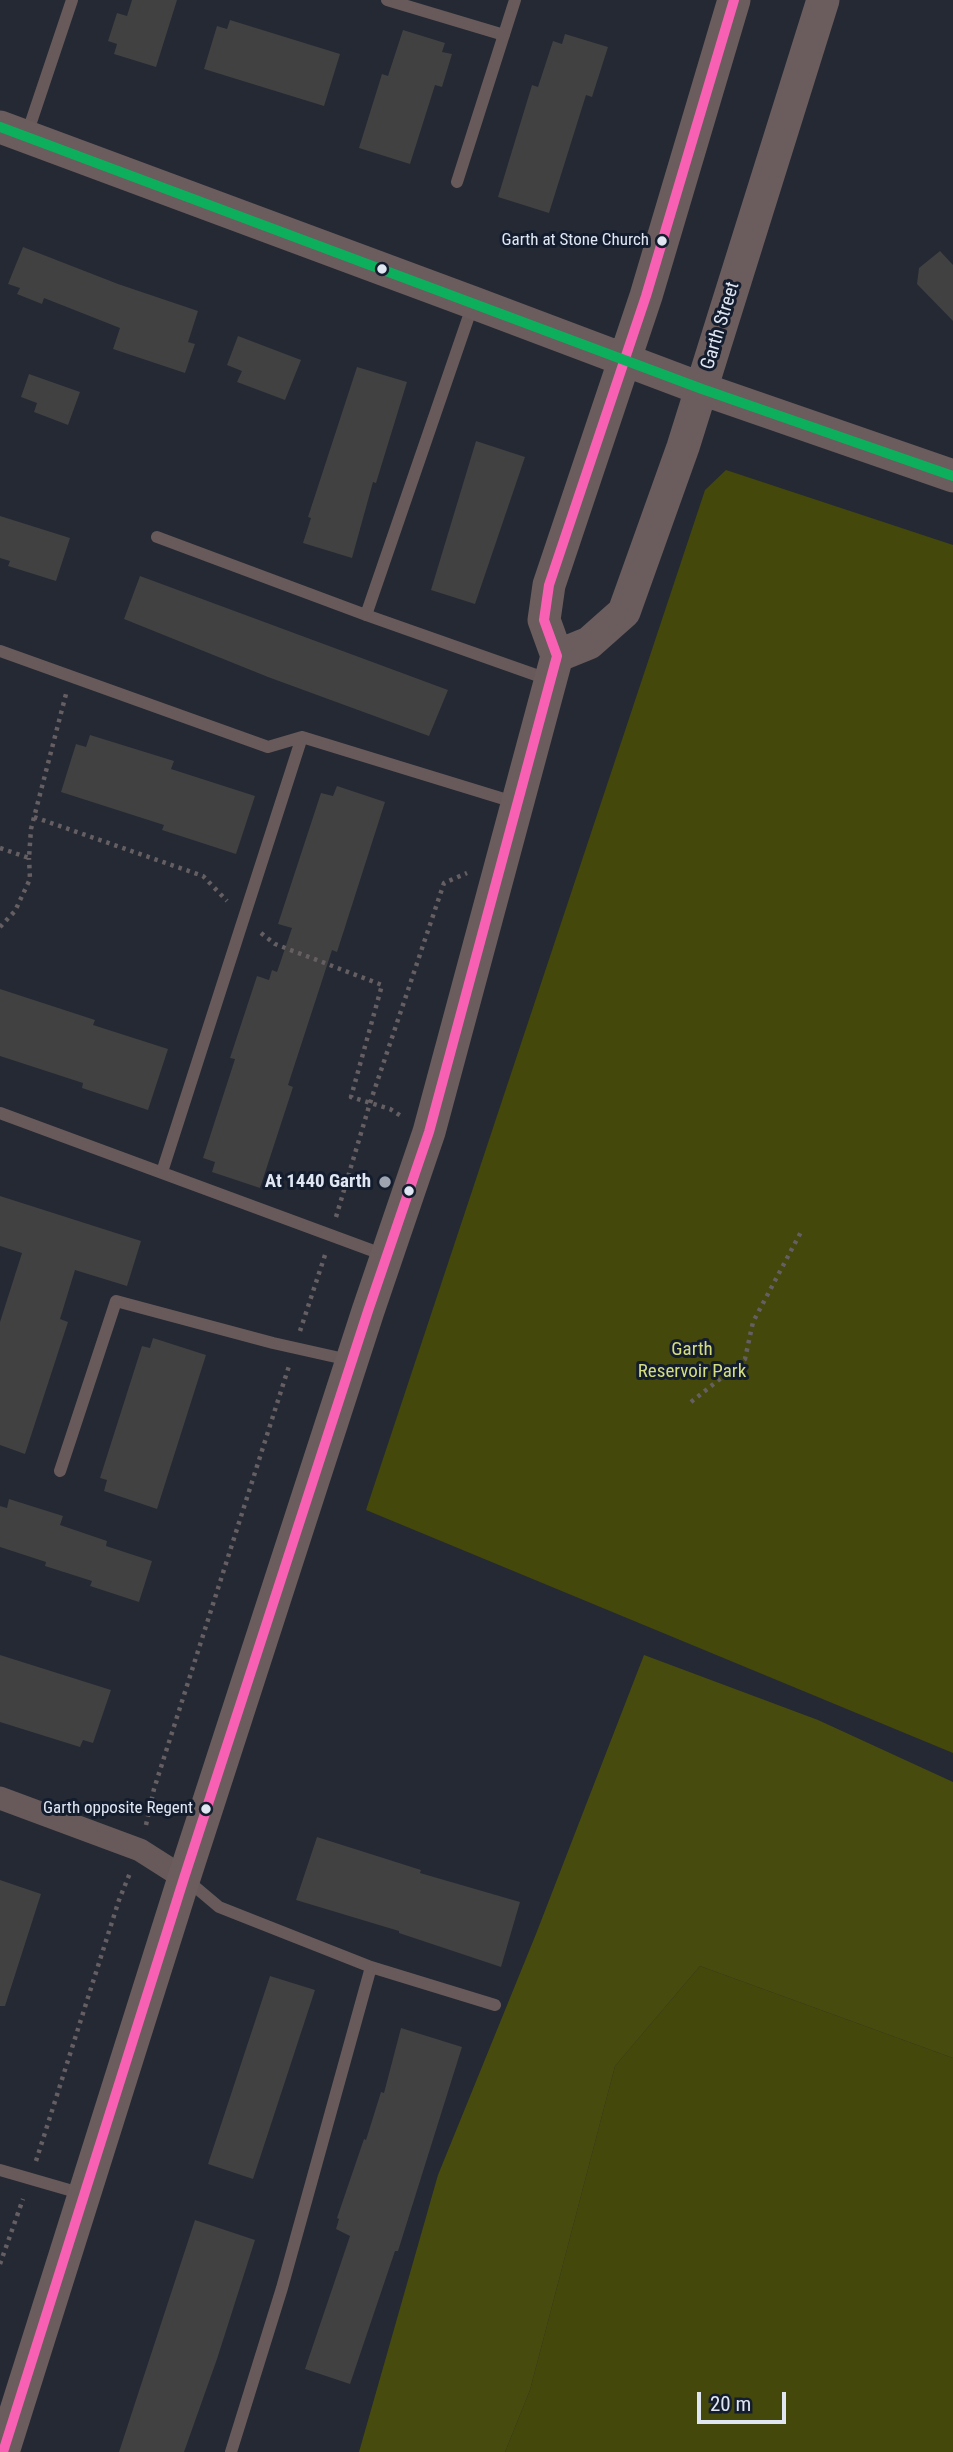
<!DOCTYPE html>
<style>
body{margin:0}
#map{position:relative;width:953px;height:2452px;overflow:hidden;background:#242933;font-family:"Roboto Condensed",sans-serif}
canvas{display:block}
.scale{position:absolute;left:697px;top:2392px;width:89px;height:32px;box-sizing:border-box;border:4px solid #e0e7f3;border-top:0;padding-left:9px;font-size:21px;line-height:24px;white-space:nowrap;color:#e0e7f3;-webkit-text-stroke:5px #141d2e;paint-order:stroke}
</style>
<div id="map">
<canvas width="953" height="2452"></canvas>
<div class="scale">20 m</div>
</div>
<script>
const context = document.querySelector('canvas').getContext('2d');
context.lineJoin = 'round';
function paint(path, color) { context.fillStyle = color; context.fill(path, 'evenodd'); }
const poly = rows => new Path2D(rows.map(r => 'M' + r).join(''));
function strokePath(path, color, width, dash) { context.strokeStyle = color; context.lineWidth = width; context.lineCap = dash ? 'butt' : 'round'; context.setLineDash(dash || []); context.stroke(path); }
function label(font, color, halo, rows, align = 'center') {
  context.font = font + ' "Roboto Condensed",sans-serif'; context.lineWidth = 6; context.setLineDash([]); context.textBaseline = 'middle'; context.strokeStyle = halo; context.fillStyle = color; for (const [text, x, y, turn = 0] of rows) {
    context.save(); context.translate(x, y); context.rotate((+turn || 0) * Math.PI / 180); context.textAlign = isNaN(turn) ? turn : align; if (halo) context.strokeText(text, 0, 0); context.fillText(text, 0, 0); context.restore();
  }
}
const green = poly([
 [726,470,953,545,953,1753,366,1510,705,490],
 [700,1966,953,2058,953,2452,505,2452,530,2390,615,2066]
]);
const forest = poly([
 [644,1655,818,1720,953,1782,953,2058,700,1966,615,2066,530,2390,505,2452,359,2452,438,2175,536,1934]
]);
const building = poly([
 [132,0,177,0,156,67,114,54,117,44,108,41,117,13,127,16],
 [230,20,340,54,324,106,204,69,217,26,227,29],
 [403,30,445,43,442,52,452,54,442,87,435,85,410,164,359,148,382,74,388,76],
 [565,34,608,47,592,97,586,95,549,213,498,197,532,85,538,87,553,41,562,44],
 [23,247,118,284,198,311,188,342,195,344,185,373,113,349,120,328,44,298,42,304,17,294,20,288,8,284],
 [940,251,953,265,953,321,917,284,919,268],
 [238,336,301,360,285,400,237,382,242,371,227,365],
 [357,367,407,382,376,483,373,482,352,558,303,543,311,518,308,517],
 [29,374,80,392,68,425,34,412,37,403,21,397],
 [476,441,525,457,475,604,431,590],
 [0,516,70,538,56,581,8,566,10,561,0,558],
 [140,576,448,690,429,736,268,677,124,619],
 [90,735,174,761,171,769,255,796,236,854,162,830,164,825,61,792,76,744,86,747],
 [337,786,385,802,337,952,332,950,288,1085,293,1087,260,1188,212,1172,215,1162,203,1158,235,1059,230,1058,257,976,269,980,272,970,277,972,292,928,278,924,321,793,333,796],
 [0,989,95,1020,93,1025,168,1049,148,1110,82,1088,83,1083,0,1056],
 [0,1196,141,1241,127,1286,75,1270,60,1319,68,1322,25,1454,0,1445,0,1322,22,1253,0,1246],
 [153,1338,206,1355,157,1509,104,1491,107,1480,100,1478,142,1346,150,1348],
 [9,1499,63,1516,60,1525,107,1541,106,1546,152,1561,139,1602,90,1586,92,1581,45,1566,46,1562,0,1547,0,1506,7,1508],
 [0,1655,111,1690,93,1743,83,1740,80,1747,0,1722],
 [317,1837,421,1870,420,1873,520,1902,501,1967,399,1933,399,1931,296,1900],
 [0,1880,41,1894,5,2006,0,2006],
 [270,1976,315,1990,253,2179,208,2164],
 [401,2028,462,2047,398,2251,395,2251,350,2384,305,2369,350,2236,336,2229,339,2219,337,2218,364,2139,366,2140,381,2092,384,2093],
 [195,2220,255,2240,217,2359,184,2452,119,2452]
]);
const path = poly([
 [34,817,203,876,227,901],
 [0,848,29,858,31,829,66,694],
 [0,927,15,911,30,879,29,858],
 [261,933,275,944,382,985,351,1097,390,1109,401,1116],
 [336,1217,370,1103,444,883,467,873],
 [300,1331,326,1252],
 [691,1402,745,1359,753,1322,802,1230],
 [146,1825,154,1789,289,1366],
 [36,2161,119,1900,130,1873],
 [0,2264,23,2199]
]);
const service = poly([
 [387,0,504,35],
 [26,137,72,0],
 [457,182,515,0],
 [157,537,366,615,550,680],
 [366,615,473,304],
 [0,651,268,747,302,737,517,803],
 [0,1113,387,1256],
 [162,1172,302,737],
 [60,1471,116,1301,273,1343,349,1360],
 [187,1880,219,1907,371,1967,495,2005],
 [0,2170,83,2194],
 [231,2452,282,2288,371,1967]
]);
const minor = poly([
 [0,1798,140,1850,184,1878]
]);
const secondary = poly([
 [0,127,474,303,702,389,953,476],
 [557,656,589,643,624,612,683,447,823,0],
 [3,2452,184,1878,368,1311,429,1132,557,656,544,620,549,585,646,296,734,0]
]);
const bus1 = poly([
 [3,2452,184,1878,368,1311,429,1132,557,656,544,620,549,585,646,296,734,0]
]);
const bus2 = poly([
 [0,127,702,389,953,476]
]);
const markers = [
 [662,241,6,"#e0e7f3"],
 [382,269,6,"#e0e7f3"],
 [385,1182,7,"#9ea4b0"],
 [409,1191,6,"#e0e7f3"],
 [206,1809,6,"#e0e7f3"]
];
const busNames = [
 ["Garth at Stone Church",649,241],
 ["Garth opposite Regent",193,1809]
];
const streetNames = [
 ["Garth Street",721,326,-73]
];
const poiNames = [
 ["At 1440 Garth",371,1182]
];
const parkNames = [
 ["Garth",692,1350],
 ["Reservoir Park",692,1372]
];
paint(green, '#44480b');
paint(forest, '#474c0e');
paint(building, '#414141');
strokePath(path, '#655f63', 4.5, [3.5, 5]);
strokePath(service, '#685a5a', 12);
strokePath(minor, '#685a5a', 23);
strokePath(secondary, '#6b5c5d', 33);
strokePath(bus1, '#f860b3', 10);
strokePath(bus2, '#0daf5c', 10);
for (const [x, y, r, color] of markers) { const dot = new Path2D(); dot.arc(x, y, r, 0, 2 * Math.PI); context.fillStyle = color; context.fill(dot); strokePath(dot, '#141d2e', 2.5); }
label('17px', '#e0e7f3', '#141d2e', busNames, 'right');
label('19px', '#e0e7f3', '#141d2e', streetNames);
label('bold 19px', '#e0e7f3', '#141d2e', poiNames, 'right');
label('19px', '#d5de7f', '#141d2e', parkNames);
</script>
